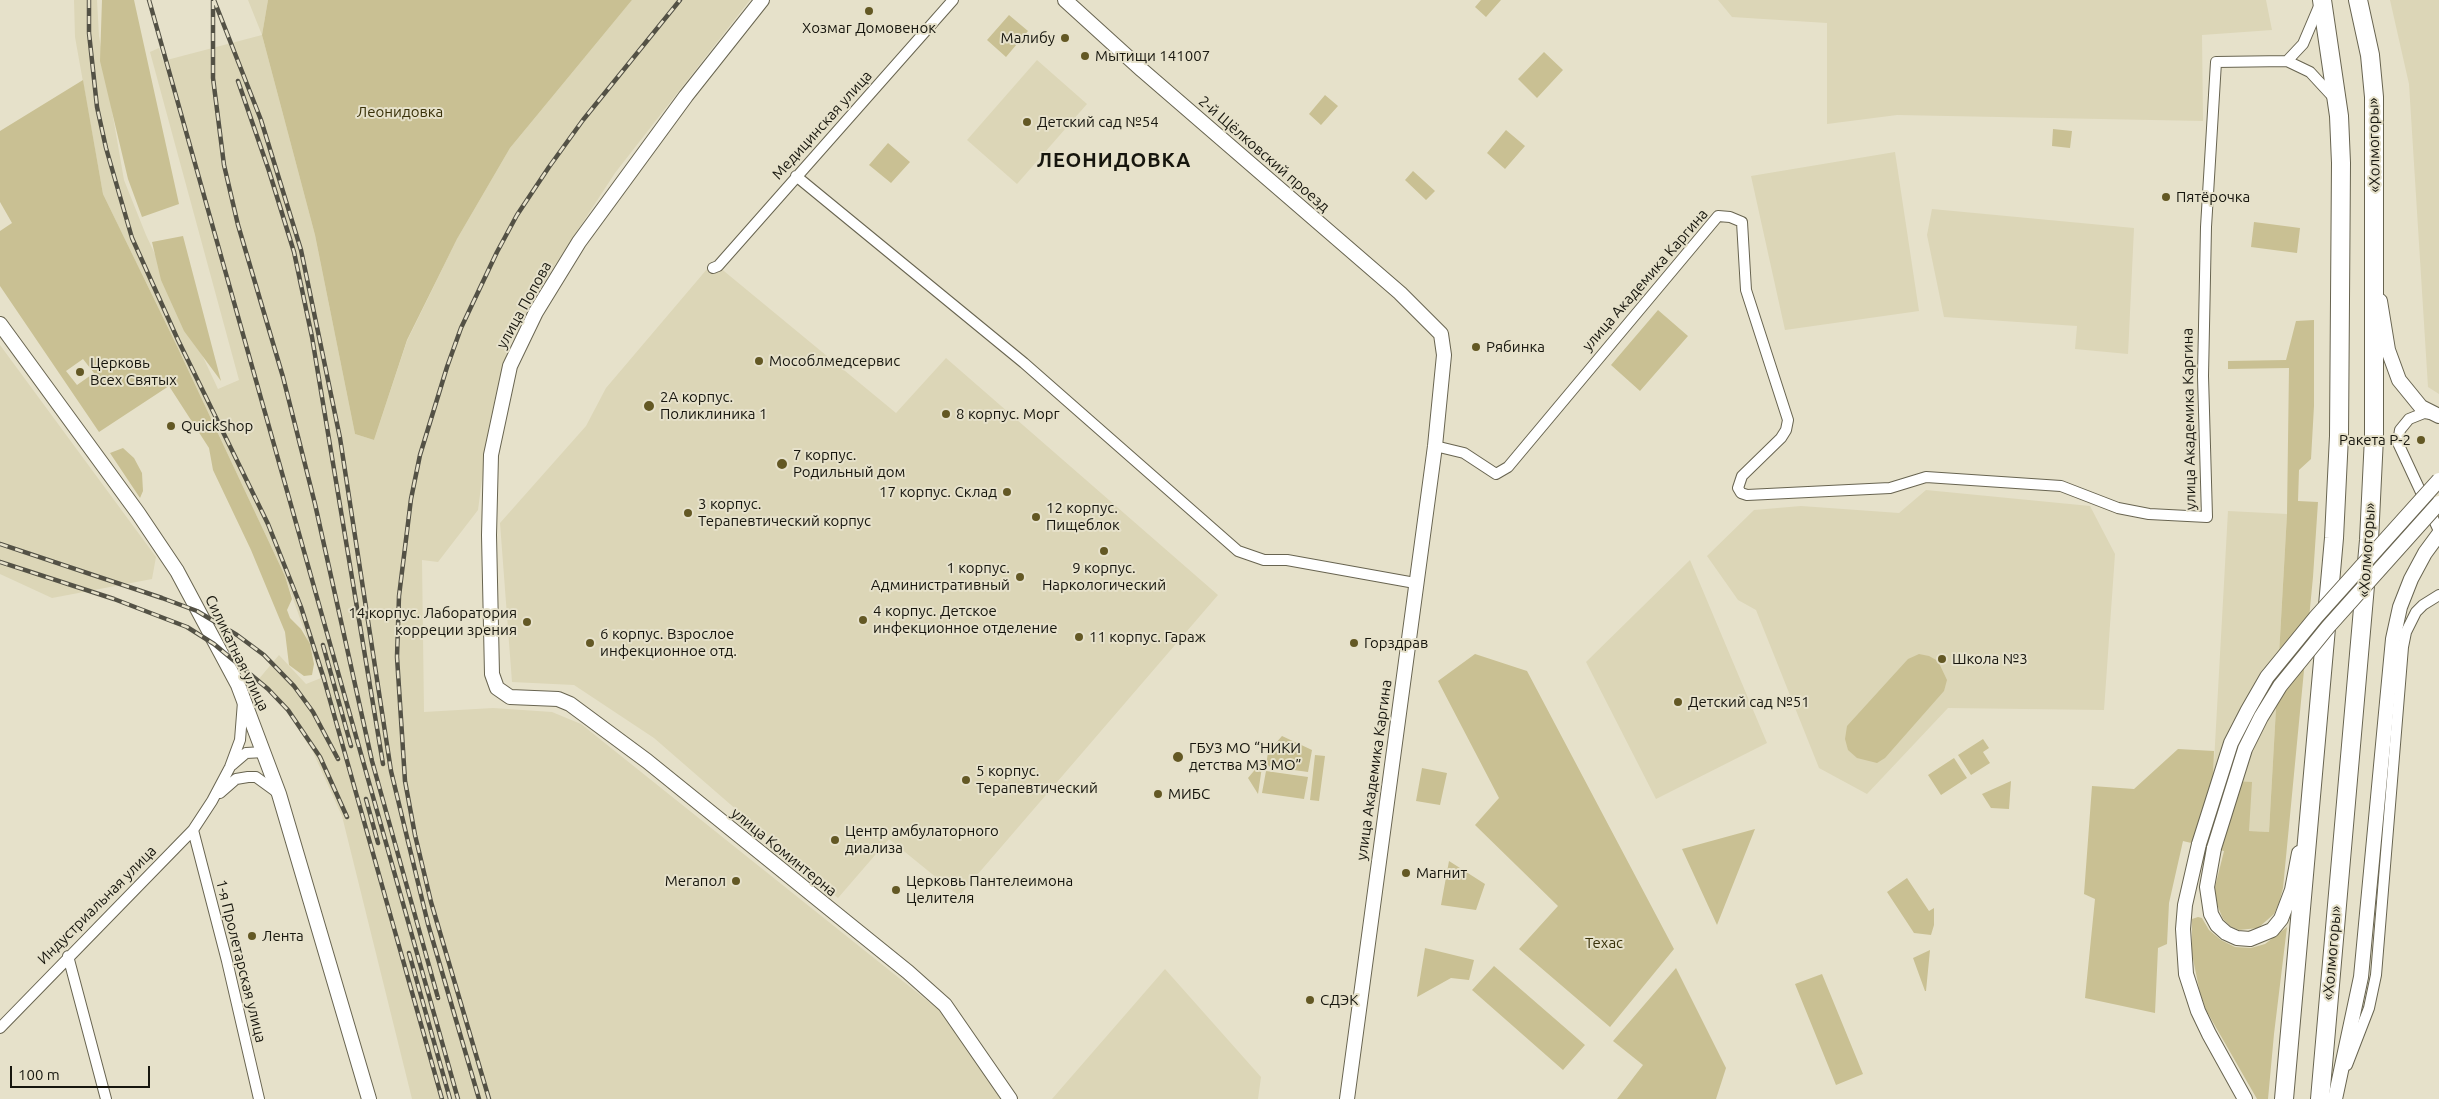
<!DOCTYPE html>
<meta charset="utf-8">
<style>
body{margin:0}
#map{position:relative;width:2439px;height:1099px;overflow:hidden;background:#e6e1ca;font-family:Ubuntu,sans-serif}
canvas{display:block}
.scale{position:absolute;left:10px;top:1066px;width:140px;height:22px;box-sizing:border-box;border:2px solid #17160e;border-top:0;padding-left:6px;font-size:15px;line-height:18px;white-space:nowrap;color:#17160e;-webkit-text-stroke:4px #e6e1ca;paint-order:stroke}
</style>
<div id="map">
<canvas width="2439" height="1099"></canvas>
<div class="scale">100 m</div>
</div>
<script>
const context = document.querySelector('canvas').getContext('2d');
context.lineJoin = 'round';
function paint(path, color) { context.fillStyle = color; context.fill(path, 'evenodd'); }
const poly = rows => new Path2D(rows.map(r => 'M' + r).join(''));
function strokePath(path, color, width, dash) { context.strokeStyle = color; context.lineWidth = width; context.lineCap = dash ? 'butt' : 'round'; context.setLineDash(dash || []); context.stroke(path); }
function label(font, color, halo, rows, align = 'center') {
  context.font = font + ' Ubuntu,sans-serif'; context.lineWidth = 4; context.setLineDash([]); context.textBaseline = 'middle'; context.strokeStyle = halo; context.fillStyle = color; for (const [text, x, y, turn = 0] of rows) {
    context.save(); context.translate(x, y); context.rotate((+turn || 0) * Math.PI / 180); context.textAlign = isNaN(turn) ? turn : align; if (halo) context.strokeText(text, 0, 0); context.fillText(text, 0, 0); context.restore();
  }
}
const built = poly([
 [74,0,97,0,99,36,124,180,146,235,218,389,239,380,150,52,159,48,163,61,262,35,248,0,268,0,262,35,315,235,355,434,374,440,407,341,457,239,510,148,632,0,750,0,615,173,553,268,514,333,503,365,489,426,478,510,438,562,422,560,424,712,493,708,552,712,581,724,939,1010,998,1087,1005,1099,412,1099,342,816,313,752,287,712,258,680,279,655,306,684,321,678,285,576,176,344,103,194,75,37],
 [1718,0,2266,0,2272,30,2202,35,2203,121,1897,115,1827,124,1827,23,1732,17],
 [2390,0,2439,0,2439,394,2428,387,2409,84],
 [1037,60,1087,104,1017,184,967,140],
 [1895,152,1919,311,1785,330,1751,176],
 [1932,209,2134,228,2128,354,2075,349,2077,326,1944,317,1927,235],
 [713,262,896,413,946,358,1218,595,959,896,889,839,838,898,654,738,574,685,512,682,500,523,586,426,606,388],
 [0,345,156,557,152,579,52,598,0,574],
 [1926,490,2090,506,2115,554,2104,710,1948,708,1867,794,1819,768,1756,610,1738,600,1707,556,1754,510,1801,506,1899,513],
 [2228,511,2287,514,2269,832,2249,831,2213,780],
 [1690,560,1767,743,1656,799,1586,662],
 [1165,969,1261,1077,1258,1099,1052,1099]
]);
const green = poly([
 [102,0,134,0,179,204,142,217,128,179,100,61],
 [268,0,632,0,510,148,457,239,407,340,374,440,355,434,315,235,262,35],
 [1481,0,1501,0,1486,17,1475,7],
 [1009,15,1028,31,1006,57,987,40],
 [1544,52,1563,70,1537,98,1518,79],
 [83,80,103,194,176,344,285,576,292,599,287,610,290,618,301,629,310,644,314,664,312,675,304,676,289,665,285,632,251,550,213,470,209,448,169,386,99,432,0,286,0,231,12,223,0,202,0,131],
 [83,359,94,373,77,385,66,371],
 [1325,95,1338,106,1321,125,1309,114],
 [2053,129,2072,131,2070,148,2052,146],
 [1506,130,1525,146,1505,169,1487,153],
 [888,143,910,162,891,183,869,165],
 [1413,171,1435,191,1426,200,1405,180],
 [2254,222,2300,228,2297,253,2251,247],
 [183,236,221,381,184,331,161,280,152,242],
 [1658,310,1688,336,1640,391,1611,365],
 [2314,320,2314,406,2311,459,2299,470,2298,501,2318,502,2313,577,2283,888,2279,903,2274,914,2258,928,2239,930,2230,926,2223,919,2216,902,2215,887,2224,851,2183,841,2169,903,2167,944,2158,948,2155,1013,2085,998,2095,899,2084,894,2092,786,2134,789,2178,749,2214,751,2213,780,2252,782,2249,831,2269,832,2287,514,2289,368,2228,369,2228,361,2286,360,2296,321],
 [123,448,134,458,142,473,143,491,140,498,110,453],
 [1475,654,1527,671,1674,949,1610,1027,1519,949,1558,906,1475,825,1499,798,1438,681],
 [1919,654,1929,656,1938,661,1947,680,1944,691,1885,758,1877,763,1857,758,1848,750,1845,739,1847,726,1908,659],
 [1282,736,1312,750,1308,772,1266,766,1268,752],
 [1983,739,1989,748,1983,752,1990,763,1971,775,1958,755],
 [1315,755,1325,756,1319,801,1310,800],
 [1954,758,1967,778,1941,795,1928,775],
 [1263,760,1258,794,1248,778],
 [1422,768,1447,773,1440,805,1416,801],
 [1266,771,1308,777,1304,799,1262,793],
 [2011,781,2009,809,1991,808,1982,794],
 [1755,829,1717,925,1682,849],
 [1449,861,1485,884,1476,910,1441,905],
 [1907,878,1929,911,1934,908,1934,925,1931,935,1914,933,1887,892],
 [2198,917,2202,918,2209,930,2221,940,2235,947,2251,948,2265,944,2287,927,2274,1034,2268,1099,2257,1099,2206,1010,2200,993,2192,954,2192,919],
 [1425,948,1474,960,1469,980,1451,978,1417,997],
 [1930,950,1926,991,1925,991,1913,958],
 [1494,966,1585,1045,1563,1070,1472,990],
 [1676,968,1726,1068,1716,1099,1617,1099,1643,1065,1613,1041],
 [1822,974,1863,1074,1836,1085,1795,984]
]);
const street = poly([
 [2287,61,2303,44,2320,4],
 [796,176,1024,363,1238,551,1264,560,1287,560,1415,583],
 [713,268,718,266,953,0],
 [2431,414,2424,413,2409,419,2400,430,2398,443,2439,531],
 [1435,446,1464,453,1496,474,1508,467,1718,216,1730,217,1742,222,1746,290,1788,420,1786,430,1781,438,1742,476,1738,488,1741,493,1747,495,1890,488,1926,477,2061,486,2118,508,2149,514,2207,517,2203,376,2206,227,2216,62,2287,61,2310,72,2334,98],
 [232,765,246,753,264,752],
 [220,793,236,779,248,777,256,777,278,793],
 [193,830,227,961,259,1099],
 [68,956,106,1099],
 [0,1028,193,830,212,801,230,767,240,740,243,702],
 [2347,1065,2369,1008,2376,975,2403,647,2406,632,2416,612,2423,605,2439,595]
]);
const secondary = poly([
 [762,0,686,96,579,242,536,312,510,366,491,455,489,535,492,674,497,688,510,697,558,699,570,704,647,761,908,972,945,1005,1010,1099],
 [1065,0,1142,70,1400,293,1441,334,1444,355,1435,446,1347,1099],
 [2380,301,2388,350,2399,380,2421,407,2439,416],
 [0,324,138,513,177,571,238,685,279,794,369,1099],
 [2199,844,2185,905,2183,929,2186,974,2198,1011,2209,1034,2245,1099],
 [2214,848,2207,887,2211,914,2217,925,2226,933,2237,938,2250,939,2272,930,2281,919,2292,890,2299,853],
 [2335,1099,2361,977,2393,639,2400,607,2411,579,2425,553,2439,534]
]);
const highway = poly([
 [2284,1099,2334,538,2339,436,2341,163,2339,116,2322,0],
 [2320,1099,2369,540,2374,437,2374,97,2370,55,2358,0]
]);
const rail = poly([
 [89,0,89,33,97,107,106,148,132,238,178,340,268,524,301,607,324,679,442,1099],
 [149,0,458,1099],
 [214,0,261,120,301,250,340,438,391,771,428,924,479,1099],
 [213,1,213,78,224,165,238,225,283,377,315,504,372,761,438,998],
 [238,81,269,171,294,252,312,337,383,764],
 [0,544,162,598,197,611,237,635,264,655,294,686,313,712,338,759],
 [0,562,114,599,187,627,214,644,268,689,288,710,320,757,347,817],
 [323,645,351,746],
 [366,799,378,843],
 [409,953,450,1099],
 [489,1099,431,902,415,835,405,781,397,657,399,596,411,499,420,455,447,367,461,328,497,252,517,215,549,167,583,120,680,0]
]);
const secondaryBridge = poly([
 [2199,844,2231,743,2248,710,2267,677,2316,617,2439,480],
 [2214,848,2245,749,2261,717,2280,686,2328,627,2439,503]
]);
const markers = [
 [869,11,5,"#635824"],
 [1065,38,5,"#635824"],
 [1085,56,5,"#635824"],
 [1027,122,5,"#635824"],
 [2166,197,5,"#635824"],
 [1476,347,5,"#635824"],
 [759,361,5,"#635824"],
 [80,372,5,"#635824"],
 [649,406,6,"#635824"],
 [946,414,5,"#635824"],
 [171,426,5,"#635824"],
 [2421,440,5,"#635824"],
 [782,464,6,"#635824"],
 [1007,492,5,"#635824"],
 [688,513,5,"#635824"],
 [1036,517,5,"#635824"],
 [1104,551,5,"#635824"],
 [1020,577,5,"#635824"],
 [863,620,5,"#635824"],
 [527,622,5,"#635824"],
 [1079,637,5,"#635824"],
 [590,643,5,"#635824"],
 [1354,643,5,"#635824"],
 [1942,659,5,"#635824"],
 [1678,702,5,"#635824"],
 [1178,757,6,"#635824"],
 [966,780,5,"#635824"],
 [1158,794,5,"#635824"],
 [835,840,5,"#635824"],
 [1406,873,5,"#635824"],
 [736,881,5,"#635824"],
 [896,890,5,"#635824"],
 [252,936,5,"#635824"],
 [1310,1000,5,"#635824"]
];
const poiNames = [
 ["Хозмаг Домовенок",869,28,"center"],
 ["Малибу",1055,38,"right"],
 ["Мытищи 141007",1095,56],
 ["Детский сад №54",1037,122],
 ["Пятёрочка",2176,197],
 ["Рябинка",1486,347],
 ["Мособлмедсервис",769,361],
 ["Церковь",90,363],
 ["Всех Святых",90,380],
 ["2А корпус.",660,397],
 ["Поликлиника 1",660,414],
 ["8 корпус. Морг",956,414],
 ["QuickShop",181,426],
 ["Ракета Р-2",2411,440,"right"],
 ["7 корпус.",793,455],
 ["Родильный дом",793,472],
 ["17 корпус. Склад",997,492,"right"],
 ["3 корпус.",698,504],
 ["Терапевтический корпус",698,521],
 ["12 корпус.",1046,508],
 ["Пищеблок",1046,525],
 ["1 корпус.",1010,568,"right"],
 ["Административный",1010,585,"right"],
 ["9 корпус.",1104,568,"center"],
 ["Наркологический",1104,585,"center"],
 ["4 корпус. Детское",873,611],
 ["инфекционное отделение",873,628],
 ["14 корпус. Лаборатория",517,613,"right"],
 ["корреции зрения",517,630,"right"],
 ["6 корпус. Взрослое",600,634],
 ["инфекционное отд.",600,651],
 ["11 корпус. Гараж",1089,637],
 ["Горздрав",1364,643],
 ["Школа №3",1952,659],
 ["Детский сад №51",1688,702],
 ["ГБУЗ МО “НИКИ",1189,748],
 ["детства МЗ МО”",1189,765],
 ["5 корпус.",976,771],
 ["Терапевтический",976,788],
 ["МИБС",1168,794],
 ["Центр амбулаторного",845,831],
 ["диализа",845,848],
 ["Магнит",1416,873],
 ["Мегапол",726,881,"right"],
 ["Церковь Пантелеимона",906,881],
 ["Целителя",906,898],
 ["Лента",262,936],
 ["СДЭК",1320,1000]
];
const parkNames = [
 ["Леонидовка",400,112],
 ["Техас",1604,943]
];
const streetNames = [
 ["Медицинская улица",822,125,-48],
 ["«Холмогоры»",2374,145,-91],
 ["2-й Щёлковский проезд",1264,154,41],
 ["улица Академика Каргина",1645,280,-49],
 ["улица Попова",524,305,-61],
 ["улица Академика Каргина",2189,419,-91],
 ["«Холмогоры»",2367,550,-86],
 ["Силикатная улица",237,653,64],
 ["улица Академика Каргина",1374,770,-82],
 ["улица Коминтерна",784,852,39],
 ["Индустриальная улица",97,905,-45],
 ["«Холмогоры»",2332,953,-85],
 ["1-я Пролетарская улица",241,961,76]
];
const districtNames = [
 ["ЛЕОНИДОВКА",1114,160]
];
paint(built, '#dcd6b7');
paint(green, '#c9c093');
strokePath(street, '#686450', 12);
strokePath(secondary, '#686450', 16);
strokePath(highway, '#686450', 20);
strokePath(street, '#fff', 10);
strokePath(secondary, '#fff', 14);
strokePath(highway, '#fff', 18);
strokePath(rail, '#535145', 4.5);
strokePath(rail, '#e6e1ca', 2.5, [8]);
strokePath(secondaryBridge, '#686450', 16, []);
strokePath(secondaryBridge, '#fff', 14);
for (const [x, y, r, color] of markers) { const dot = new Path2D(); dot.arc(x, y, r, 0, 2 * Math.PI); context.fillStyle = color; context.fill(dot); strokePath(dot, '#e6e1ca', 2); }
label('15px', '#17160e', '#e6e1ca', poiNames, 'left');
label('15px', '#393109', '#e6e1ca', parkNames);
label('15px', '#17160e', '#e6e1ca', streetNames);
context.letterSpacing = '1px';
label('bold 20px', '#17160e', '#e6e1ca', districtNames);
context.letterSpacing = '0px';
</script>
